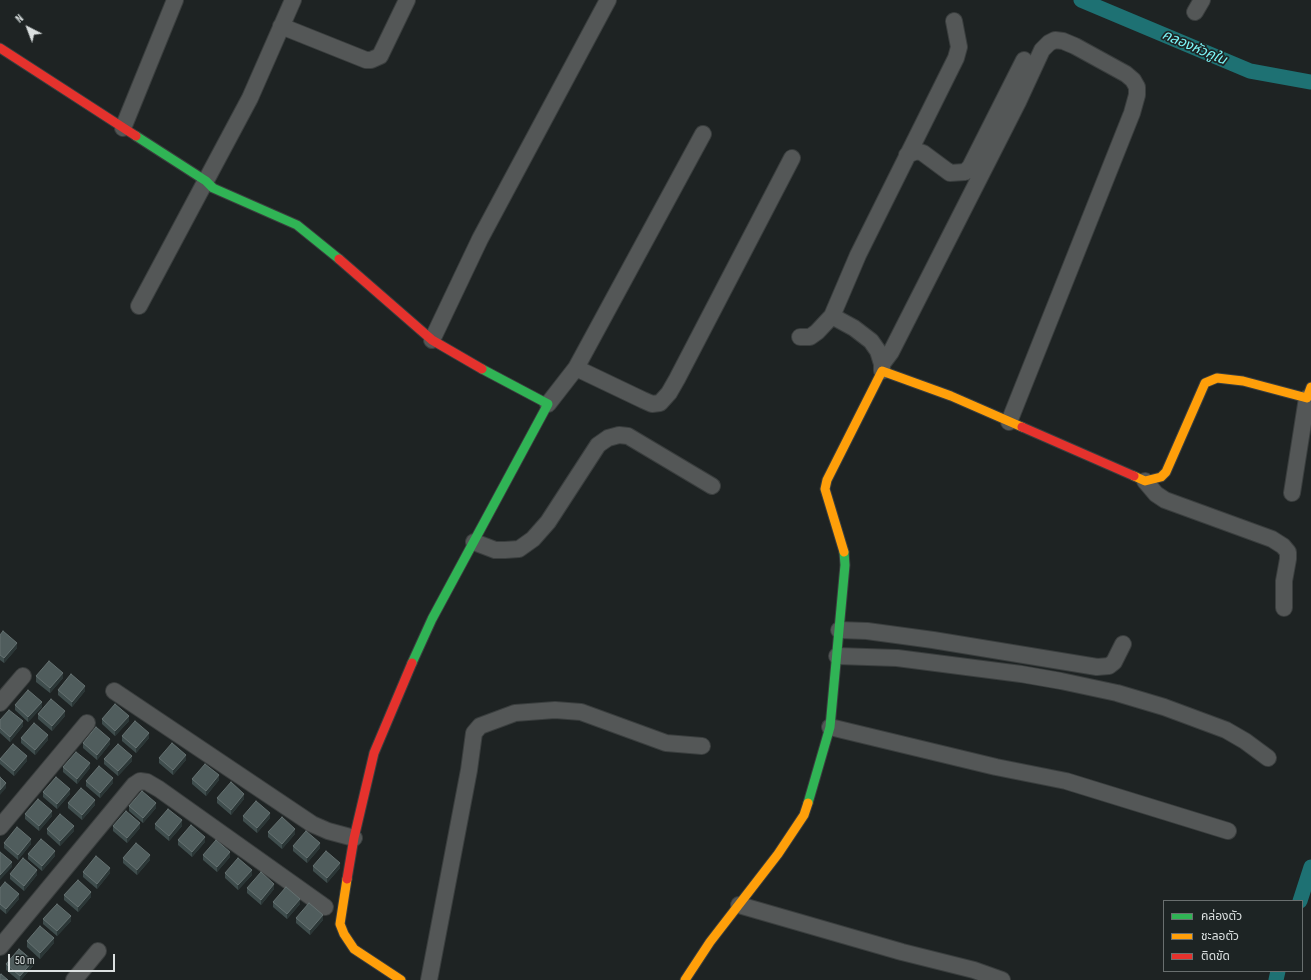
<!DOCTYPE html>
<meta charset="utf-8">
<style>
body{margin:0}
#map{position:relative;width:1311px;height:980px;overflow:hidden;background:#1e2323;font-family:"Sofia Sans Condensed","Noto Sans Thai",sans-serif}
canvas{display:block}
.legend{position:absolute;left:1163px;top:900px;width:140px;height:72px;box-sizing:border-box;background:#1d2424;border:1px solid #696f6f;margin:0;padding:5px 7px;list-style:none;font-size:12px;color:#dbe0e0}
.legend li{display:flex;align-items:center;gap:8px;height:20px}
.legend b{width:20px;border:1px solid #696f6f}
.north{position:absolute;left:8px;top:8px;width:40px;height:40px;-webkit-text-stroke:3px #1d2424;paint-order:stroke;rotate:318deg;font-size:11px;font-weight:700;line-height:16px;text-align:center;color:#dbe0e0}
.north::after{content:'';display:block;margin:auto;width:14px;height:18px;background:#dbe0e0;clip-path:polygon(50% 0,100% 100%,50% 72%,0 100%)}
.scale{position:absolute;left:8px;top:954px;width:107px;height:18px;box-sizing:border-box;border:2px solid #dbe0e0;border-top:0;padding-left:5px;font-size:12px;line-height:14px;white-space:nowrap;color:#dbe0e0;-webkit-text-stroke:3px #1d2424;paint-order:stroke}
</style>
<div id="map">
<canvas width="1311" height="980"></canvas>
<ul class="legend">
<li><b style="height:5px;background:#30b455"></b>คล่องตัว</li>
<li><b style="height:5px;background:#ff9f0a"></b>ชะลอตัว</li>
<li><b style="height:5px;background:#e5322d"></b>ติดขัด</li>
</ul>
<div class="north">N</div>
<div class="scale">50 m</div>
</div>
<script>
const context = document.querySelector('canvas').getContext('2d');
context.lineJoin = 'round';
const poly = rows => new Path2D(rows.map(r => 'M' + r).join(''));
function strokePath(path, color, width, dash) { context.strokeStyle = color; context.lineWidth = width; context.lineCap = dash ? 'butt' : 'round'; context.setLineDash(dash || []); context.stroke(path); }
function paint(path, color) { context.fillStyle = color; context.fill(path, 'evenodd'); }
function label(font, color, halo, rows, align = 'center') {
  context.font = font + ' "Sofia Sans Condensed","Noto Sans Thai",sans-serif'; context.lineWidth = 3.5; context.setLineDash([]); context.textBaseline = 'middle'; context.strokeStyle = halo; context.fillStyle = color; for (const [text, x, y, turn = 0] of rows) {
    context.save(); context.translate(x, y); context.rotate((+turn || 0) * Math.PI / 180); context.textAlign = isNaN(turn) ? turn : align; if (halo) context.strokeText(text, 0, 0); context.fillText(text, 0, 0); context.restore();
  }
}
const canal = poly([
 [1081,0,1250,71,1311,82],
 [1300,901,1311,867],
 [1276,980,1278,971]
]);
const street = poly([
 [1195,12,1202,0],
 [281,26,366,60,371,60,380,56,407,0],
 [123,128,175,0],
 [907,155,917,151,923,153,950,173,965,172,970,167,1024,60],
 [139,306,250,98,293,0],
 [832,316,854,328,871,341,878,351,882,364,882,371],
 [800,337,810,337,817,332,832,316,858,255,956,58,959,47,954,21],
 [432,340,480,239,608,0],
 [882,364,891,352,1018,102,1042,50,1049,43,1055,40,1063,41,1075,46,1126,74,1133,80,1137,87,1137,95,1132,113,1009,422],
 [576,368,643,400,652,404,660,403,669,393,677,379,792,158],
 [548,404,576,368,703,134],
 [1145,481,1156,494,1165,500,1272,539,1283,546,1288,552,1288,559,1284,581,1284,608],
 [1292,493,1307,398],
 [474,542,495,550,505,550,519,549,533,539,548,522,598,445,608,438,619,435,628,436,712,486],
 [839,630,867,631,933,640,1097,667,1109,666,1114,662,1123,644],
 [837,656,897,658,1021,674,1061,681,1117,693,1164,707,1226,730,1245,741,1268,758],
 [114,691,312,824,328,831,354,838],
 [0,703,23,676],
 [830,727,996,767,1066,781,1228,831],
 [0,827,87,723],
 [739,905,902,952,974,970,1002,980],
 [0,947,134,785,140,781,147,782,159,789,325,907],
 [74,980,98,951],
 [429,980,469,770,474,733,480,726,515,713,555,710,581,712,666,743,702,746]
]);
const fast = poly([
 [136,136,206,181,213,188,297,225,339,259],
 [412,663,432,619,548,404,482,369],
 [808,803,830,727,845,565,844,552]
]);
const slow = poly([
 [1134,476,1145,481,1161,477,1166,472,1205,383,1217,378,1243,381,1307,398,1311,387],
 [844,552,825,489,827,480,882,371,951,396,1022,427],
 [347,879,340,924,344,934,354,949,401,980],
 [685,980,710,942,778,854,804,815,808,803]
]);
const jam = poly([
 [0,48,136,136],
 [339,259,432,340,482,369],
 [1022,427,1134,476],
 [347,879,354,838,374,753,412,663]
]);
const wall = poly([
 [0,635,17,648,4,663,0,660],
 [36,676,63,678,50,693,36,682],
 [58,690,85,691,72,707,58,695],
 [15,705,42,707,28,722,15,710],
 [38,714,65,716,52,731,38,719],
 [102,719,129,721,115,736,102,724],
 [0,720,23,726,10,742,0,733],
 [122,736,149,738,136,753,122,741],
 [21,738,48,740,35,755,21,743],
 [83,743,110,744,97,760,83,748],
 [159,758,186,760,173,775,159,763],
 [0,759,27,761,14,776,0,764],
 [104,759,132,761,118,776,104,764],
 [63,767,90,768,77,784,63,772],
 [192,779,219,780,206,796,192,784],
 [86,781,113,783,100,798,86,786],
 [43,792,70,794,57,809,43,797],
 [217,798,244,799,231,815,217,803],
 [68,803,95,805,82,820,68,808],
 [129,806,156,808,143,823,129,811],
 [25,814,52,816,39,831,25,819],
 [243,816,270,818,257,833,243,821],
 [155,824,182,826,169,841,155,829],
 [113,826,140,828,127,843,113,831],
 [47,829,74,831,60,846,47,834],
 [268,832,295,834,282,849,268,837],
 [178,840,205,842,192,857,178,845],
 [4,843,31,844,18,860,4,848],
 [293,846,320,848,307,863,293,851],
 [28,854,55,856,42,871,28,859],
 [203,855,230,857,217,872,203,860],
 [123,858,150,860,137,875,123,863],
 [313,866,340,868,327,883,313,871],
 [83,872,110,873,97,889,83,877],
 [225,873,252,875,238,890,225,878],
 [10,874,37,875,24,891,10,879],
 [0,888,19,899,6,914,0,909],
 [247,888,274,889,261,905,247,893],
 [64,895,91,897,78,912,64,900],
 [273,902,300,904,287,919,273,907],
 [296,918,323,920,310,935,296,923],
 [43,919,71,921,57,936,43,924],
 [27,941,54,943,40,959,27,947],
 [6,964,33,966,21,980,18,980,6,970]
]);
const shadedWall = poly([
 [17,643,17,648,4,663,4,658],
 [63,673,63,678,50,693,50,688],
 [85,686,85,691,72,707,72,702],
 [42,702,42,707,28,722,28,717],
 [65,711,65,716,52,731,52,726],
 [129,716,129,721,115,736,115,731],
 [23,721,23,726,10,742,10,737],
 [149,733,149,738,136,753,136,748],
 [48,735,48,740,35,755,35,750],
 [110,739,110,744,97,760,97,755],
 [186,755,186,760,173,775,173,770],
 [27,756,27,761,14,776,14,771],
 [132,756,132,761,118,776,118,771],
 [90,763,90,768,77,784,77,779],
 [219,775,219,780,206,796,206,791],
 [113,778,113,783,100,798,100,793],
 [6,783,6,788,0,795,0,790],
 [70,789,70,794,57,809,57,804],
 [244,794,244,799,231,815,231,810],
 [95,800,95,805,82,820,82,815],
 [156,803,156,808,143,823,143,818],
 [52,811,52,816,39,831,39,826],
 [270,813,270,818,257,833,257,828],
 [182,820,182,826,169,841,169,836],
 [140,823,140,828,127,843,127,838],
 [74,826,74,831,60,846,60,841],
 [295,829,295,834,282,849,282,844],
 [205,837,205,842,192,857,192,852],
 [31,839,31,844,18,860,18,855],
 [320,843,320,848,307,863,307,858],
 [55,851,55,856,42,871,42,866],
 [230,852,230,857,217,872,217,867],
 [150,855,150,860,137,875,137,870],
 [12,862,12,867,0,880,0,875],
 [340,863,340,868,327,883,327,878],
 [110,868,110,873,97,889,97,884],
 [37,870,37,875,24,891,24,886],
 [252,870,252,875,238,890,238,885],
 [274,884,274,889,261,905,261,900],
 [91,892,91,897,78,912,78,907],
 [19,894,19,899,6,914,6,909],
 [300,899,300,904,287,919,287,914],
 [323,915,323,920,310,935,310,930],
 [71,916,71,921,57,936,57,931],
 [54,938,54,943,40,959,40,953],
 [33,961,33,966,21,980,20,980,20,976]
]);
const building = poly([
 [3,631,17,643,4,658,0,655,0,635,3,631],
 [49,661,63,673,50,688,36,676,49,661],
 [71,674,85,686,72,702,58,690,71,674],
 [28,690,42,702,28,717,15,705,28,690],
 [51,699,65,711,52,726,38,714,51,699],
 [115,704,129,716,115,731,102,719,115,704],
 [9,710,23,721,10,737,0,728,0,720,9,710],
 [135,721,149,733,136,748,122,736,135,721],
 [34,723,48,735,35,750,21,738,34,723],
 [96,727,110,739,97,755,83,743,96,727],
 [172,743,186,755,173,770,159,758,172,743],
 [13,744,27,756,14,771,0,759,13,744],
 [118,744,132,756,118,771,104,759,118,744],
 [76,752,90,763,77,779,63,767,76,752],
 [205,764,219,775,206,791,192,779,205,764],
 [99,766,113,778,100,793,86,781,99,766],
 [0,777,6,783,0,790,0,777],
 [56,777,70,789,57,804,43,792,56,777],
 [231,782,244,794,231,810,217,798,231,782],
 [81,788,95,800,82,815,68,803,81,788],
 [142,791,156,803,143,818,129,806,142,791],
 [38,799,52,811,39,826,25,814,38,799],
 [256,801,270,813,257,828,243,816,256,801],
 [168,809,182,820,169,836,155,824,168,809],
 [126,811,140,823,127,838,113,826,126,811],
 [60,814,74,826,60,841,47,829,60,814],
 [282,817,295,829,282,844,268,832,282,817],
 [191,825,205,837,192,852,178,840,191,825],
 [17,827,31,839,18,855,4,843,17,827],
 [306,831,320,843,307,858,293,846,306,831],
 [41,839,55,851,42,866,28,854,41,839],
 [216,840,230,852,217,867,203,855,216,840],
 [136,843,150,855,137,870,123,858,136,843],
 [326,851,340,863,327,878,313,866,326,851],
 [0,852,12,862,0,875,0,852],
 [96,856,110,868,97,884,83,872,96,856],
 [23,858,37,870,24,886,10,874,23,858],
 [238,858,252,870,238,885,225,873,238,858],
 [261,872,274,884,261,900,247,888,261,872],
 [78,880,91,892,78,907,64,895,78,880],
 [5,882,19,894,6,909,0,904,0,888,5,882],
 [286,887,300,899,287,914,273,902,286,887],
 [309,903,323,915,310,930,296,918,309,903],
 [57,904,71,916,57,931,43,919,57,904],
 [40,926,54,938,40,953,27,941,40,926],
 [19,949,33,961,20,976,6,964,19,949],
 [1,974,8,980,0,980,0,975,1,974]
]);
const waterNames = [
 ["คลองหัวคูใน",1194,48,23]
];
strokePath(canal, '#1e7173', 15);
strokePath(street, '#3a3e3e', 18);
strokePath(fast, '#3a3e3e', 11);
strokePath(slow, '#3a3e3e', 11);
strokePath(jam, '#3a3e3e', 11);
strokePath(street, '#545757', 16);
strokePath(fast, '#30b455', 9);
strokePath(slow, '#ff9f0a', 9);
strokePath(jam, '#e5322d', 9);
paint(wall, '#3f4d4d');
paint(shadedWall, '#2b3636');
paint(building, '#505d5d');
strokePath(building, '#657171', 1);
label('italic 14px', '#7efafc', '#1d2424', waterNames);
</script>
